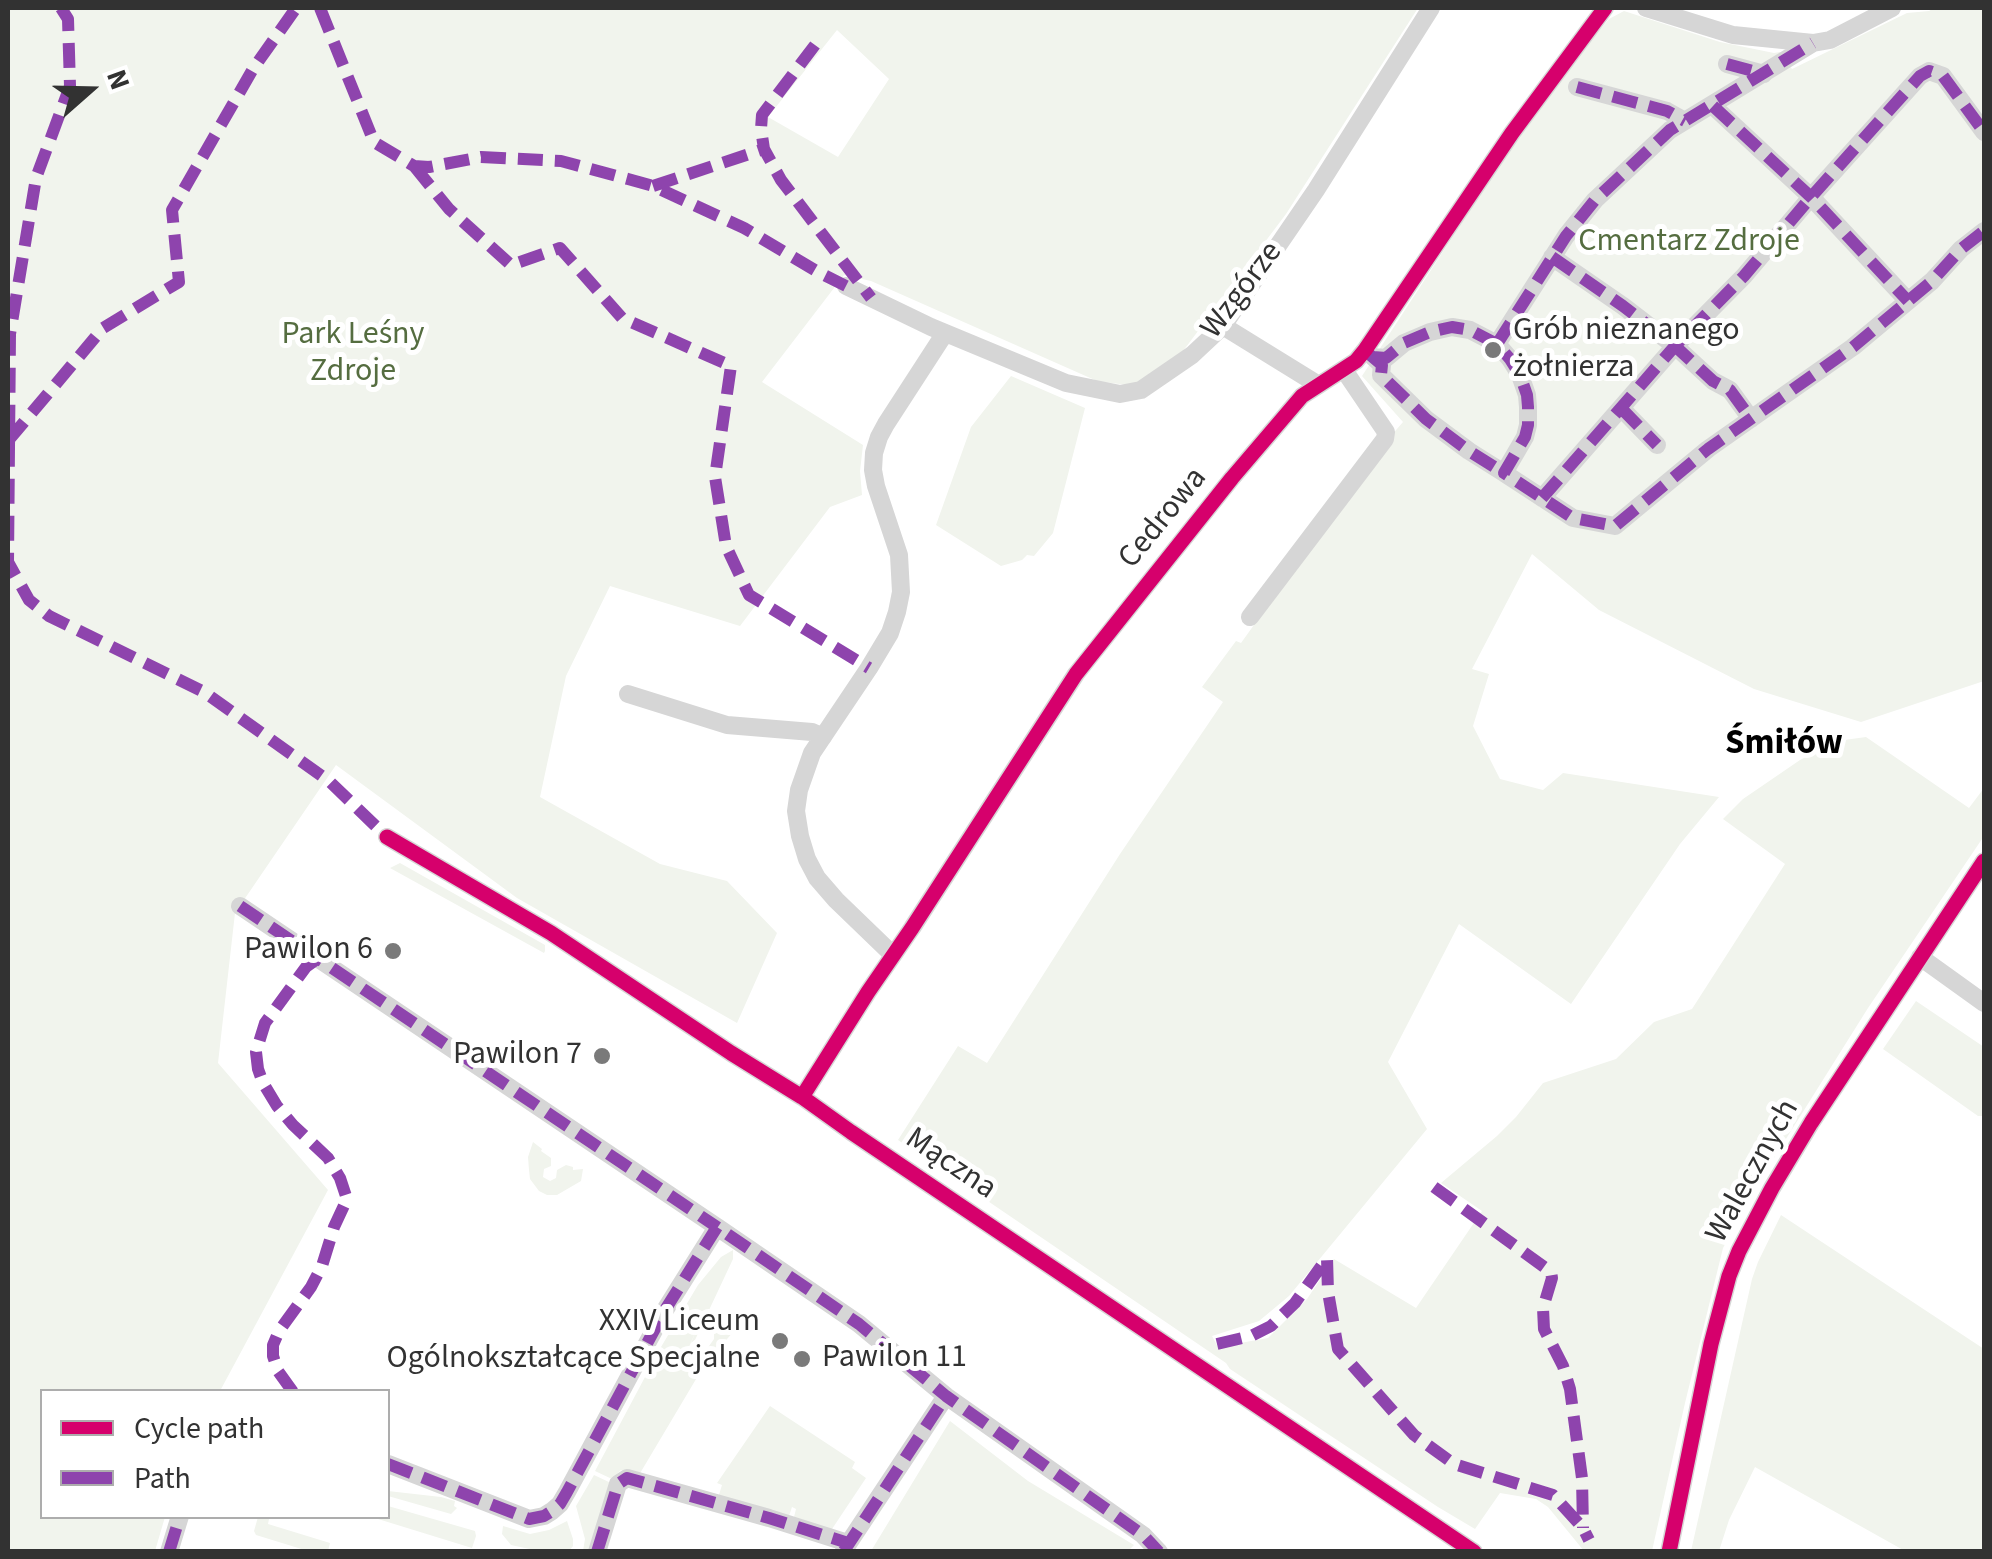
<!DOCTYPE html>
<meta charset="utf-8">
<style>
body{margin:0}
#map{position:relative;width:1992px;height:1559px;overflow:hidden;background:#fff;font-family:"Source Sans 3",sans-serif}
canvas{display:block}
.frame{position:absolute;inset:0;border:10px solid #323232;pointer-events:none}
.legend{position:absolute;left:40px;top:1389px;width:350px;height:130px;box-sizing:border-box;background:#fff;border:2px solid #adadad;margin:0;padding:12px 18px;list-style:none;font-size:30px;color:#323232}
.legend li{display:flex;align-items:center;gap:20px;height:50px}
.legend b{width:50px;border:2px solid #adadad}
.north{position:absolute;left:40px;top:40px;width:100px;height:100px;-webkit-text-stroke:8px #fff;paint-order:stroke;rotate:70deg;font-size:28px;font-weight:700;line-height:40px;text-align:center;color:#323232}
.north::after{content:'';display:block;margin:auto;width:35px;height:45px;background:#323232;clip-path:polygon(50% 0,100% 100%,50% 72%,0 100%)}
</style>
<div id="map">
<canvas width="1992" height="1559"></canvas>
<div class="frame"></div>
<ul class="legend">
<li><b style="height:12px;background:#d6006c"></b>Cycle path</li>
<li><b style="height:12px;background:#8e44ad"></b>Path</li>
</ul>
<div class="north">N</div>
</div>
<script>
const context = document.querySelector('canvas').getContext('2d');
context.lineJoin = 'round';
function paint(path, color) { context.fillStyle = color; context.fill(path, 'evenodd'); }
const poly = rows => new Path2D(rows.map(r => 'M' + r).join(''));
function strokePath(path, color, width, dash) { context.strokeStyle = color; context.lineWidth = width; context.lineCap = dash ? 'butt' : 'round'; context.setLineDash(dash || []); context.stroke(path); }
function label(font, color, halo, rows, align = 'center') {
  context.font = font + ' "Source Sans 3",sans-serif'; context.lineWidth = 10; context.setLineDash([]); context.textBaseline = 'middle'; context.strokeStyle = halo; context.fillStyle = color; for (const [text, x, y, turn = 0] of rows) {
    context.save(); context.translate(x, y); context.rotate((+turn || 0) * Math.PI / 180); context.textAlign = isNaN(turn) ? turn : align; if (halo) context.strokeText(text, 0, 0); context.fillText(text, 0, 0); context.restore();
  }
}
const green = poly([
 [8,8,1418,8,1286,214,1174,363,1134,386,1097,381,871,281,844,275,762,382,863,445,860,471,862,495,830,507,740,626,610,586,566,676,540,797,660,864,727,881,777,933,737,1023,517,898,336,765,235,913,218,1063,328,1190,220,1391,42,1392,42,1516,165,1517,155,1551,8,1552],
 [837,30,889,79,838,157,768,117],
 [1934,8,1984,8,1984,681,1861,722,1754,689,1599,610,1532,554,1472,669,1489,674,1473,726,1500,779,1543,790,1563,773,1719,797,1680,844,1571,1004,1459,924,1388,1062,1427,1129,1289,1296,1259,1321,1212,1336,1218,1347,1268,1338,1307,1299,1334,1259,1416,1308,1482,1211,1441,1183,1497,1136,1516,1117,1543,1083,1616,1059,1654,1022,1692,1009,1785,864,1723,819,1743,799,1800,760,1837,741,1866,737,1969,808,1984,788,1984,836,1868,1008,1759,1182,1723,1248,1685,1403,1652,1551,1584,1551,1548,1507,1536,1499,1500,1493,1475,1529,1438,1507,1230,1369,1226,1363,898,1140,958,1046,987,1063,1120,854,1223,702,1202,687,1236,641,1241,643,1383,445,1403,422,1362,376,1500,164,1573,61,1609,19,1624,11,1720,42,1774,53,1780,52,1792,69,1907,13,1929,11],
 [1011,376,1085,408,1053,533,1034,556,1027,555,1022,560,1001,566,936,525,971,427],
 [400,863,545,945,545,951,544,953,390,868],
 [1916,1001,1984,1047,1984,1116,1978,1116,1883,1049],
 [533,1142,542,1149,541,1151,551,1158,551,1166,544,1169,543,1177,550,1181,556,1178,557,1170,566,1165,573,1167,573,1170,583,1169,581,1181,557,1195,547,1195,539,1191,530,1179,529,1170,528,1157],
 [1781,1215,1984,1349,1984,1551,1905,1551,1755,1467,1729,1520,1719,1551,1691,1551,1752,1279,1758,1262],
 [733,1250,733,1259,695,1340,691,1343,701,1319,686,1354,699,1360,714,1339,714,1324,723,1323,735,1330,705,1364,639,1475,621,1470,612,1479,595,1471,661,1347,698,1285,721,1257],
 [770,1406,855,1462,852,1468,866,1478,830,1532,793,1521,796,1509,792,1507,788,1519,718,1498,722,1485,717,1483],
 [950,1421,1028,1481,1134,1545,1127,1552,871,1551],
 [594,1475,611,1483,592,1551,583,1551,585,1539,576,1506],
 [388,1491,441,1497,455,1501,454,1506,457,1508,451,1514,388,1496],
 [388,1506,475,1531,476,1536,472,1548,378,1519,378,1517,388,1516],
 [258,1517,269,1519,268,1524,330,1543,328,1551,308,1551,256,1535,254,1531],
 [567,1521,573,1539,573,1546,569,1551,539,1551,511,1545,502,1534,503,1526,530,1534,549,1530]
]);
const minor = poly([
 [1646,8,1733,35,1813,43,1830,40,1892,8],
 [1727,64,1764,74],
 [1577,87,1667,111,1685,121],
 [1713,106,1811,197,1908,301],
 [1552,257,1623,306,1675,346,1713,381,1730,390,1751,419],
 [846,286,931,327,1066,383,1120,394,1141,390,1192,355,1223,326,1316,190,1431,8],
 [1223,326,1317,384],
 [1497,344,1566,236,1595,200,1670,130,1813,43],
 [1370,354,1382,365,1381,375,1426,419,1469,451,1504,473],
 [1373,357,1386,358,1404,343,1430,332,1452,327,1470,330,1497,344,1510,359,1520,375,1527,395,1528,407,1528,425,1525,437,1504,473,1573,518,1615,526,1708,449,1853,347,1932,281,1961,249,1984,231],
 [1621,408,1657,445],
 [1542,498,1675,346,1744,276,1811,197,1920,76,1929,71,1943,76,1984,132],
 [1250,617,1385,439,1386,432,1344,370],
 [628,694,727,725,812,732,823,737],
 [387,837,551,933,731,1053,802,1097,851,1132,1474,1552],
 [240,906,717,1227],
 [893,955,836,900,817,878,807,859,800,836,796,811,799,790,812,753,869,668,890,633,897,612,901,592,899,555,876,486,873,470,874,453,879,437,886,424,945,333],
 [1920,957,1984,1003],
 [802,1097,868,992,912,928,1076,674,1232,478,1302,396,1356,361,1365,350,1512,133,1605,8],
 [388,1464,529,1519,544,1516,552,1511,560,1504,567,1492,665,1310,717,1227,859,1324,946,1396,1143,1535,1159,1552],
 [844,1550,946,1396],
 [169,1552,180,1516],
 [597,1552,618,1484,627,1478,769,1518,848,1543],
 [1669,1552,1711,1344,1729,1276,1739,1251,1772,1188,1811,1123,1984,861]
]);
const quiet = poly([
 [61,8,68,19,70,86,36,178,10,334,8,562,29,600,49,616,204,692,329,781,387,837],
 [320,8,374,142,414,166,429,167,481,157,561,161,628,179,653,186,744,228,818,272,846,286],
 [815,45,762,115,761,129,764,149,781,180,871,298],
 [1727,64,1764,74],
 [1577,87,1667,111,1685,121],
 [1713,106,1811,197,1908,301],
 [414,166,449,209,511,265,560,248,622,318,731,366,715,477,726,546,749,595,869,668],
 [653,186,764,149],
 [1552,257,1623,306,1675,346,1713,381,1730,390,1751,419],
 [1497,344,1566,236,1595,200,1670,130,1813,43],
 [1369,354,1382,365,1381,375,1426,419,1469,451,1504,473],
 [1373,357,1386,358,1404,343,1430,332,1452,327,1470,330,1497,344,1510,359,1520,375,1527,395,1528,407,1528,425,1525,437,1504,473,1573,518,1615,526,1708,449,1853,347,1932,281,1961,249,1984,231],
 [1621,408,1657,445],
 [8,441,103,328,179,282,172,210,253,69,296,8],
 [1542,498,1675,346,1744,276,1811,197,1920,76,1929,71,1943,76,1984,132],
 [240,906,717,1227],
 [1434,1187,1551,1272,1552,1278,1543,1308,1544,1329,1563,1366,1570,1389,1582,1478,1583,1528],
 [1217,1344,1251,1336,1271,1326,1295,1303,1327,1258,1328,1292,1338,1349,1414,1435,1454,1464,1553,1495,1583,1528,1589,1540],
 [293,1392,278,1371,273,1356,273,1345,279,1331,311,1287,322,1266,334,1227,347,1199,340,1178,328,1158,293,1125,277,1106,263,1083,258,1069,256,1052,265,1023,306,967,317,959],
 [388,1464,529,1519,544,1516,552,1511,560,1504,567,1492,665,1310,717,1227,859,1324,946,1396,1143,1535,1159,1552],
 [844,1551,946,1396],
 [169,1552,180,1516],
 [597,1552,618,1484,627,1478,769,1518,848,1543]
]);
const cycleway = poly([
 [387,837,551,933,731,1053,802,1097,851,1132,1474,1552],
 [802,1097,868,992,912,928,1076,674,1232,478,1302,396,1356,361,1365,350,1512,133,1605,8],
 [1669,1552,1711,1344,1729,1276,1739,1251,1772,1188,1811,1123,1984,861]
]);
const markers = [
 [1493,350,10,"#7a7a7a"],
 [393,951,10,"#7a7a7a"],
 [602,1056,10,"#7a7a7a"],
 [780,1341,10,"#7a7a7a"],
 [802,1359,10,"#7a7a7a"]
];
const parkNames = [
 ["Cmentarz Zdroje",1689,243],
 ["Park Leśny",353,336],
 ["Zdroje",353,373]
];
const streetNames = [
 ["Wzgórze",1243,291,-53],
 ["Cedrowa",1164,519,-51],
 ["Mączna",950,1165,34],
 ["Walecznych",1754,1172,-61]
];
const poiNames = [
 ["Grób nieznanego",1513,332,"left"],
 ["żołnierza",1513,369,"left"],
 ["Pawilon 6",373,951],
 ["Pawilon 7",582,1056],
 ["XXIV Liceum",760,1323],
 ["Ogólnokształcące Specjalne",760,1360],
 ["Pawilon 11",822,1359,"left"]
];
const neighbourhoodNames = [
 ["Śmiłów",1784,745]
];
paint(green, '#f1f4ed');
strokePath(minor, '#d6d6d6', 18);
strokePath(quiet, '#8e44ad', 12, [25, 12]);
strokePath(cycleway, '#d6006c', 15);
for (const [x, y, r, color] of markers) { const dot = new Path2D(); dot.arc(x, y, r, 0, 2 * Math.PI); context.fillStyle = color; context.fill(dot); strokePath(dot, '#fff', 4); }
label('32px', '#556d40', '#fff', parkNames);
label('32px', '#323232', '#fff', streetNames);
label('32px', '#323232', '#fff', poiNames, 'right');
label('bold 35px', '#000', '#fff', neighbourhoodNames);
</script>
